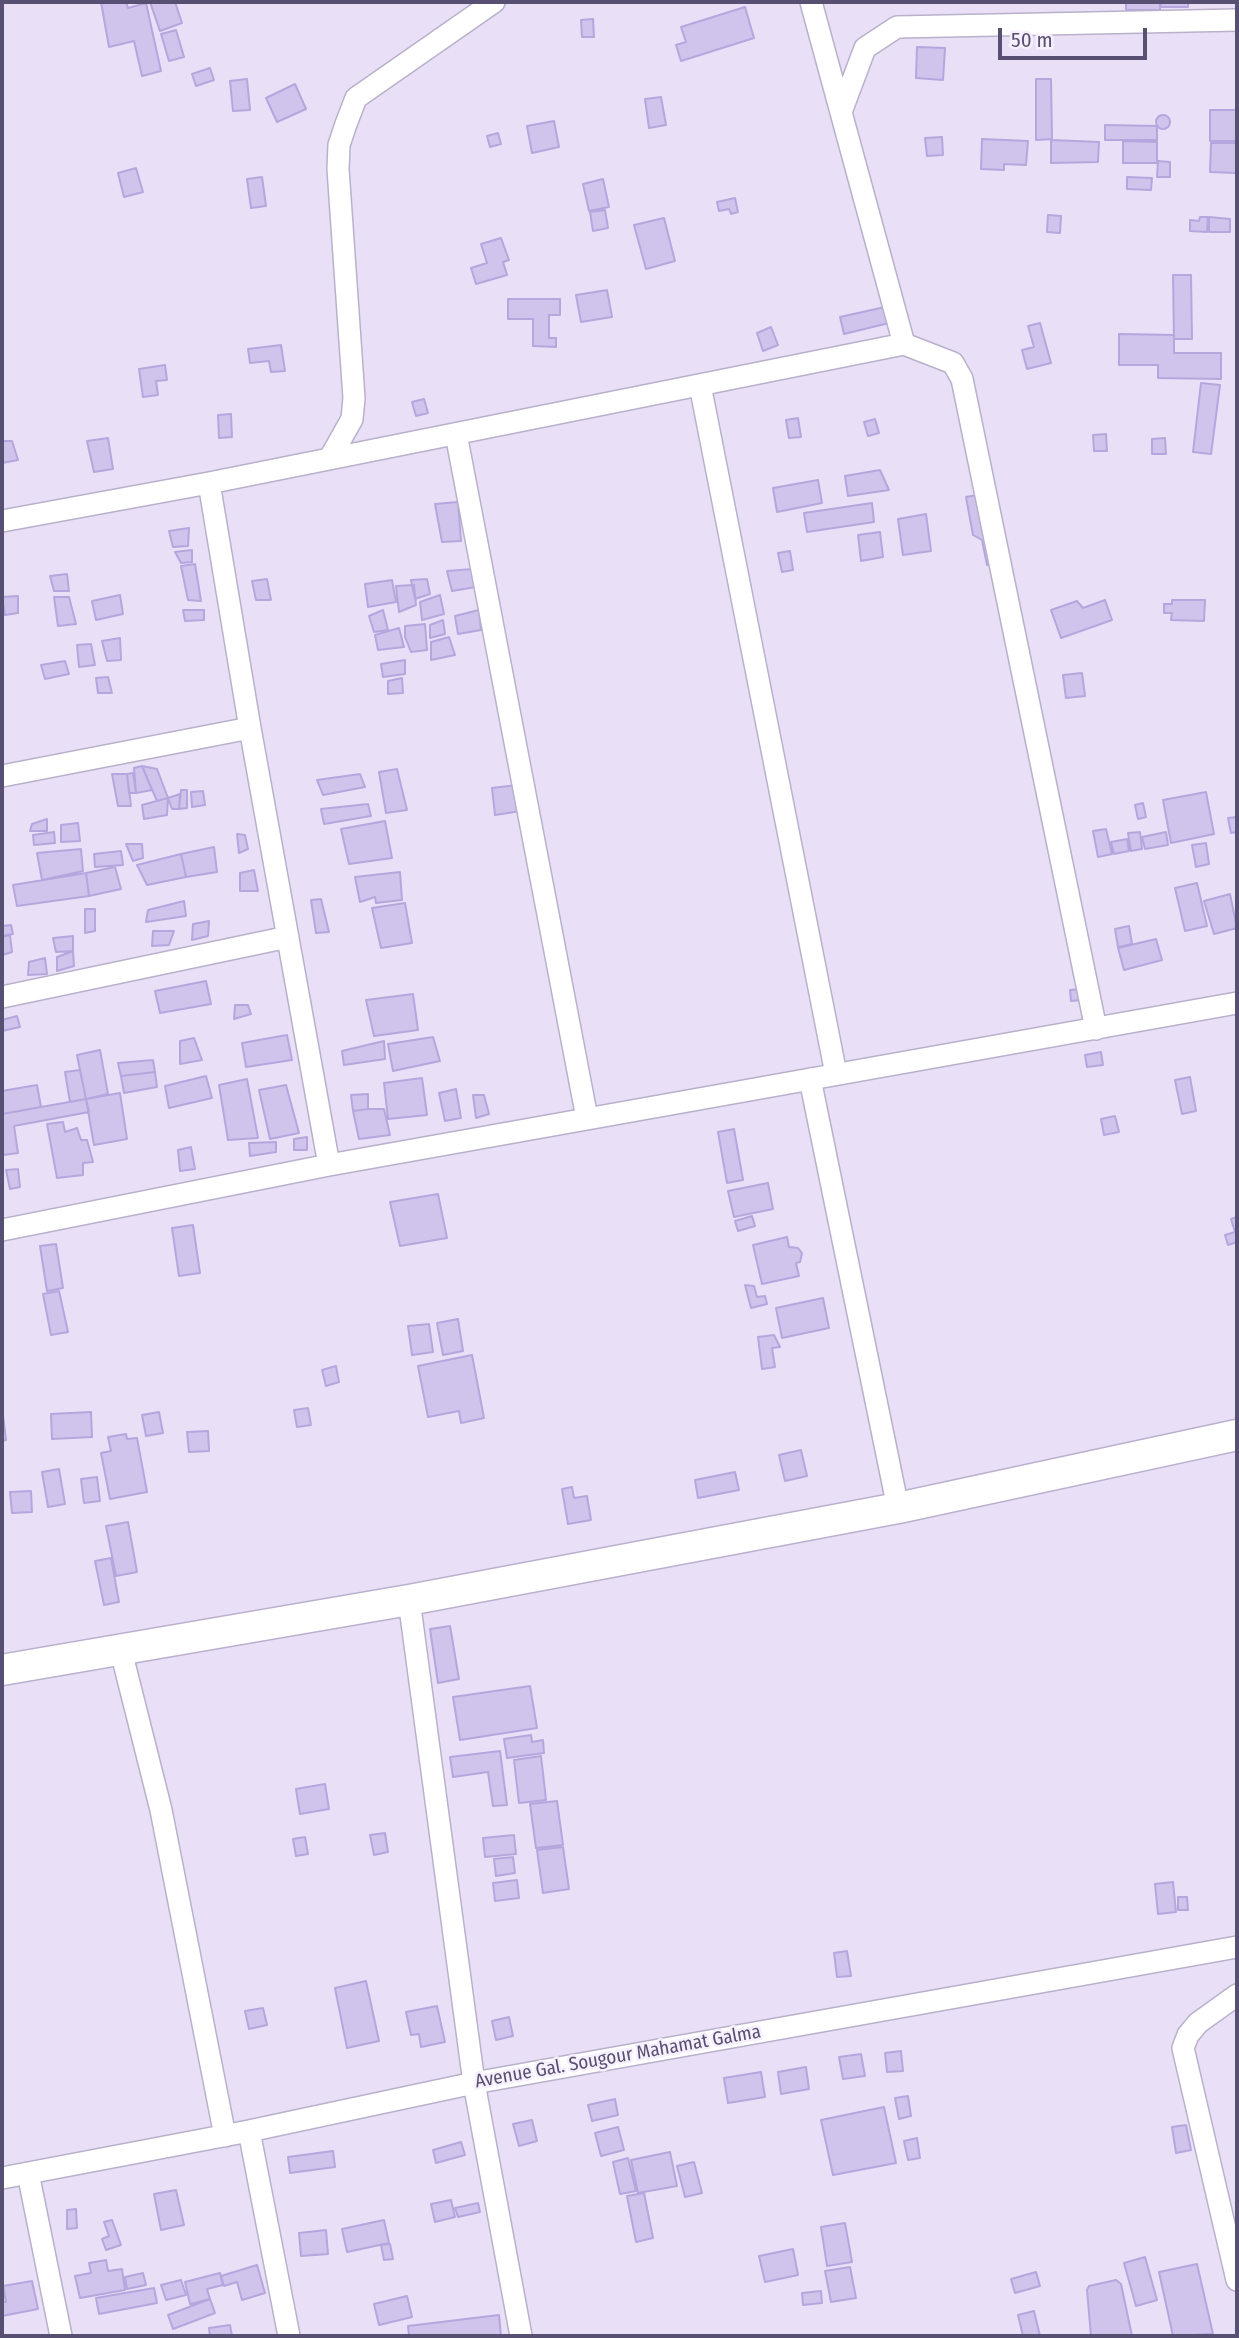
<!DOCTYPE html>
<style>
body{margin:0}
#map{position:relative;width:1239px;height:2338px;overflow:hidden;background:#f2eafa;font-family:"Fira Sans Condensed",sans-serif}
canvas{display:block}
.frame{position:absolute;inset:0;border:4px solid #585072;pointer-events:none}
.scale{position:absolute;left:998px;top:28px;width:149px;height:32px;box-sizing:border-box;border:4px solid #585072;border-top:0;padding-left:9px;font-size:21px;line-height:24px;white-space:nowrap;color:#585072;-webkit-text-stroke:5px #f6f0fd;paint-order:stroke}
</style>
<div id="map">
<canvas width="1239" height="2338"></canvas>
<div class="frame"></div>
<div class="scale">50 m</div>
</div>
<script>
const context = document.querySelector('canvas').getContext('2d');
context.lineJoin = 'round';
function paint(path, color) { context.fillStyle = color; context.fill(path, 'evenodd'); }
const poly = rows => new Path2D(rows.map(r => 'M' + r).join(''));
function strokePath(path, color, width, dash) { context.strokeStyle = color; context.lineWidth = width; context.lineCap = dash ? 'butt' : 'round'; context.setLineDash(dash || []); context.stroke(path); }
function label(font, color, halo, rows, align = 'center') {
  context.font = font + ' "Fira Sans Condensed",sans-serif'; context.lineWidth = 5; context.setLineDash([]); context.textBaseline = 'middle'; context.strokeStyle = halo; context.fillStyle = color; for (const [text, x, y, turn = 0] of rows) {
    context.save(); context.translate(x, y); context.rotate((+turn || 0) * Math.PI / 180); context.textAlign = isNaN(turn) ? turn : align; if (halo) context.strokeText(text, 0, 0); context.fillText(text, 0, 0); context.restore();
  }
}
const residential = poly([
 [2,2,1237,2,1237,2336,2,2336]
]);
const building = poly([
 [101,2,126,2,128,8,146,3,161,71,142,76,134,41,109,47,101,2],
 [150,2,175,2,182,23,160,31,150,2],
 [1126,2,1160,2,1160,10,1126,10,1126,2],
 [1161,2,1188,2,1188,7,1161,7,1161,2],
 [745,7,754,38,681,61,676,45,686,42,681,27,745,7],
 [593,19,594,37,582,37,581,20,593,19],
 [176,30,184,57,169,61,161,34,176,30],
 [917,47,945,48,943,80,916,78,917,47],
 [210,68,214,80,196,86,192,74,210,68],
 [247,79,250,110,233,111,230,81,247,79],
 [1036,79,1051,79,1052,139,1036,140,1036,79],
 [295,84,306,109,277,122,266,98,295,84],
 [661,97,666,125,649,128,645,99,661,97],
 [1210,110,1237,110,1237,141,1210,141,1210,110],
 '1156 122a7 7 0 1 1 14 0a7 7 0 1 1-14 0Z',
 [554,121,559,147,532,153,527,126,554,121],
 [1105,125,1157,126,1157,140,1105,140,1105,125],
 [498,133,501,144,490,147,487,136,498,133],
 [942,137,943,155,927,156,925,138,942,137],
 [982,139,1028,141,1026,165,1004,164,1004,170,981,169,982,139],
 [1051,140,1099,142,1098,162,1051,163,1051,140],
 [1123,141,1157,142,1157,163,1123,163,1123,141],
 [1211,143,1237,143,1236,173,1210,172,1211,143],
 [1158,161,1170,162,1170,177,1157,177,1158,161],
 [136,168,143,192,124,197,118,173,136,168],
 [262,177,266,206,251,208,247,179,262,177],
 [1127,177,1152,178,1151,190,1127,189,1127,177],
 [603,179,609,207,589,211,583,184,603,179],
 [735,198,738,212,731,214,729,209,719,211,717,202,735,198],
 [605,210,608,228,593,231,590,212,605,210],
 [1048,215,1061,216,1060,233,1047,232,1048,215],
 [1200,217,1208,217,1207,232,1190,231,1190,220,1199,221,1200,217],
 [1209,217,1230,219,1230,232,1209,232,1209,217],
 [664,218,675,261,646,269,634,225,664,218],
 [501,238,509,260,503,262,507,275,476,284,471,268,487,263,481,244,501,238],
 [1173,275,1191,275,1192,339,1174,339,1173,275],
 [607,290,612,317,581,322,576,295,607,290],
 [508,299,560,299,560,315,549,315,549,338,556,338,556,347,533,346,533,319,508,319,508,299],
 [885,307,889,323,844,334,840,317,885,307],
 [1040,323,1051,363,1027,369,1022,350,1034,347,1028,326,1040,323],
 [771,327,778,345,763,351,757,333,771,327],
 [1119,334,1174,335,1174,353,1221,353,1221,379,1158,378,1158,365,1119,365,1119,334],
 [281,345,285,371,271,372,269,361,250,363,248,349,281,345],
 [165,365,167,380,156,381,158,395,143,397,139,369,165,365],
 [1201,383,1220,385,1211,454,1193,452,1201,383],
 [424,399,428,413,416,416,412,402,424,399],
 [231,414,232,437,219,438,218,415,231,414],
 [798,418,801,437,789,438,786,420,798,418],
 [875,419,879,433,868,436,864,422,875,419],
 [1106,434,1107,451,1094,451,1093,435,1106,434],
 [108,438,113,469,94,472,87,441,108,438],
 [1165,438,1166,454,1152,454,1152,439,1165,438],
 [2,441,12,441,18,460,2,463,2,441],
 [880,470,889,490,848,496,845,476,880,470],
 [818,480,822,503,777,512,773,488,818,480],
 [983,494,996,564,987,565,982,540,973,535,966,497,983,494],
 [458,502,461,541,442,542,435,504,458,502],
 [872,503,874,522,807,532,804,513,872,503],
 [926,514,931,551,903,555,898,519,926,514],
 [189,528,188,546,173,547,169,531,189,528],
 [880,532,883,557,861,561,858,535,880,532],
 [192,550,192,562,181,563,175,552,192,550],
 [790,551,793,570,782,572,778,553,790,551],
 [195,564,201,601,188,600,181,566,195,564],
 [473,569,476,587,452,591,447,571,473,569],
 [67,574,69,591,54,591,50,576,67,574],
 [267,579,271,600,256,600,252,581,267,579],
 [427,579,430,594,415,599,411,580,427,579],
 [392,580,396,602,368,607,365,584,392,580],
 [414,585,416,605,399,612,396,586,414,585],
 [120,595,123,614,96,620,92,601,120,595],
 [440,595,444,614,422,620,420,602,440,595],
 [18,596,18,613,5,615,2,597,18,596],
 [54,597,69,597,76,624,58,626,54,597],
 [1105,600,1112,620,1061,638,1051,610,1077,601,1083,608,1105,600],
 [1172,600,1205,600,1204,621,1171,620,1172,613,1164,613,1164,604,1172,604,1172,600],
 [183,610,204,610,204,620,185,621,183,610],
 [383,610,388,630,374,632,369,616,383,610],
 [479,610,481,630,458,634,455,616,479,610],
 [443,620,445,634,430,638,430,625,443,620],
 [425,624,427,650,411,652,405,637,405,626,425,624],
 [399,628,404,647,378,650,375,635,399,628],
 [449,637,455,655,431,660,431,642,449,637],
 [120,638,121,660,107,661,102,641,120,638],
 [91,644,95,665,79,667,77,645,91,644],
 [405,660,405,674,383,677,381,664,405,660],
 [65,661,69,674,45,679,41,665,65,661],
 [1082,673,1085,696,1066,698,1063,675,1082,673],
 [108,677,112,693,98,693,96,678,108,677],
 [402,678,403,693,388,694,388,681,402,678],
 [142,766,152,790,136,793,134,768,142,766],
 [142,766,157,769,168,798,157,801,142,766],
 [397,769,407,810,386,813,379,772,397,769],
 [133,773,136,793,129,793,127,774,133,773],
 [112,774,127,774,131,806,118,806,112,774],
 [360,774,365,787,323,795,317,780,360,774],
 [517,785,521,811,495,815,492,788,517,785],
 [181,790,187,790,187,808,179,809,181,790],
 [203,791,205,805,192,807,191,792,203,791],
 [1206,792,1214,834,1171,843,1163,800,1206,792],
 [180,794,179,809,172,809,168,798,180,794],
 [168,798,167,815,144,819,142,805,168,798],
 [1143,803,1146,817,1138,819,1135,805,1143,803],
 [368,804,371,816,324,824,321,809,368,804],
 [1237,817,1237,832,1231,833,1228,818,1237,817],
 [47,819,47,831,30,831,32,824,47,819],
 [385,821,392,858,349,864,341,829,385,821],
 [78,823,80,841,61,842,61,825,78,823],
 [1106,829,1112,854,1098,857,1093,831,1106,829],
 [54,832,55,843,34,845,33,835,54,832],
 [1140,832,1142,849,1131,851,1128,833,1140,832],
 [1166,832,1168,845,1145,849,1142,837,1166,832],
 [237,834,245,835,248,849,239,853,237,834],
 [1127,839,1129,851,1114,854,1111,842,1127,839],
 [1206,843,1209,864,1196,867,1192,845,1206,843],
 [126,844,142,844,143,858,133,861,126,844],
 [214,847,217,872,186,877,181,854,214,847],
 [81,849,83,871,42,880,37,853,81,849],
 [121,851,123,865,95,867,94,854,121,851],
 [181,854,186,877,147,885,137,865,181,854],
 [115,867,121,889,89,896,86,873,115,867],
 [254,870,258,891,240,891,240,873,254,870],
 [400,872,402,900,376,903,375,897,360,902,355,877,400,872],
 [86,873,89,896,17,906,13,885,86,873],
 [1197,883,1207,926,1185,931,1175,888,1197,883],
 [1230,894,1237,928,1214,934,1204,901,1230,894],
 [321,899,329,932,316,933,311,900,321,899],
 [184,901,186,916,146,922,148,910,184,901],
 [405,903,412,943,381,948,372,908,405,903],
 [85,909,95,909,95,931,85,933,85,909],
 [209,921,208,936,192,940,193,924,209,921],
 [11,925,13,934,2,936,2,926,11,925],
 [1129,926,1132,944,1118,947,1115,929,1129,926],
 [153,931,174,931,169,945,152,946,153,931],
 [10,935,12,952,2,955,2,937,10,935],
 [73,936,73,951,56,952,53,938,73,936],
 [1156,939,1162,960,1124,970,1118,948,1156,939],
 [73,951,74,966,57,971,57,957,73,951],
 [45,958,47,974,28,975,29,962,45,958],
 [206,981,211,1004,160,1013,155,991,206,981],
 [1080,989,1081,1000,1071,1001,1070,990,1080,989],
 [413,994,418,1030,374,1036,366,1000,413,994],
 [235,1005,248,1005,251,1014,234,1019,235,1005],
 [17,1016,20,1027,2,1031,2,1020,17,1016],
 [287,1035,292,1060,246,1067,242,1043,287,1035],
 [433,1037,440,1061,393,1071,388,1044,433,1037],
 [194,1038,202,1060,180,1064,180,1041,194,1038],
 [384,1041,385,1059,344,1065,342,1051,384,1041],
 [100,1050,108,1094,86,1099,77,1055,100,1050],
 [1101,1052,1103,1065,1087,1067,1085,1055,1101,1052],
 [153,1060,155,1072,121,1076,118,1063,153,1060],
 [80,1070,86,1099,70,1102,65,1072,80,1070],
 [155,1072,157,1087,124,1093,121,1076,155,1072],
 [206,1076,212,1098,169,1108,165,1086,206,1076],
 [1190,1077,1196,1111,1182,1114,1175,1080,1190,1077],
 [422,1078,427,1115,388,1119,384,1083,422,1078],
 [247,1079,258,1138,228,1140,219,1085,247,1079],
 [37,1085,41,1107,2,1114,2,1091,37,1085],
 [286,1085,299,1133,270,1139,259,1090,286,1085],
 [456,1089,461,1118,445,1121,439,1093,456,1089],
 [120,1093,127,1139,94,1145,86,1099,120,1093],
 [368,1094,368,1109,353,1111,351,1095,368,1094],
 [473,1095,484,1095,489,1114,476,1118,473,1095],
 [86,1099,89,1112,14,1126,18,1153,3,1155,2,1114,86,1099],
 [368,1109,384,1109,390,1135,359,1139,353,1111,368,1109],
 [1115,1116,1119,1132,1104,1135,1101,1119,1115,1116],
 [63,1122,65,1132,77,1128,81,1140,87,1140,93,1162,83,1163,83,1175,57,1178,47,1124,63,1122],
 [734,1129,743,1180,727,1183,718,1132,734,1129],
 [307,1137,307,1150,294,1150,294,1139,307,1137],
 [276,1142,276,1152,250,1156,249,1143,276,1142],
 [191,1147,195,1169,180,1171,178,1150,191,1147],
 [18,1169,20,1187,10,1189,6,1170,18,1169],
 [768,1183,773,1209,734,1217,728,1191,768,1183],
 [438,1194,447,1238,400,1246,390,1202,438,1194],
 [752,1216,755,1226,738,1231,735,1221,752,1216],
 [1237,1217,1237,1242,1228,1245,1225,1235,1235,1232,1231,1219,1237,1217],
 [193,1225,200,1273,179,1276,172,1228,193,1225],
 [787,1237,789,1247,798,1248,802,1253,800,1262,796,1263,799,1276,762,1284,753,1245,787,1237],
 [56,1244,63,1288,47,1291,40,1246,56,1244],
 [745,1285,754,1286,757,1297,765,1296,767,1304,751,1308,745,1285],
 [59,1291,68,1332,51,1335,43,1294,59,1291],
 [823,1298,829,1328,782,1338,776,1308,823,1298],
 [458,1319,463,1351,443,1355,437,1323,458,1319],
 [429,1324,433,1352,412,1355,408,1326,429,1324],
 [774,1335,780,1347,772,1348,775,1367,762,1369,758,1337,774,1335],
 [472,1355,484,1418,461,1423,459,1411,428,1417,418,1366,472,1355],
 [336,1366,339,1382,326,1386,322,1370,336,1366],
 [2,1407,6,1440,2,1441,2,1407],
 [308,1408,311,1425,297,1427,294,1410,308,1408],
 [91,1412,92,1437,52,1439,51,1414,91,1412],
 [159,1412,163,1433,146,1436,142,1415,159,1412],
 [208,1431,209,1451,189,1452,187,1432,208,1431],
 [126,1434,127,1439,137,1438,147,1492,110,1499,101,1453,111,1451,108,1437,126,1434],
 [801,1450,807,1476,785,1481,779,1455,801,1450],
 [59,1469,65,1504,48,1507,42,1472,59,1469],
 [735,1472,739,1490,698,1498,695,1480,735,1472],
 [97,1477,100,1501,84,1503,81,1479,97,1477],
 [572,1487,574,1498,587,1496,591,1520,568,1524,562,1489,572,1487],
 [31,1491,32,1512,12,1513,10,1492,31,1491],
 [128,1522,137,1572,116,1576,106,1526,128,1522],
 [111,1558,119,1602,104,1605,95,1561,111,1558],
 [450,1626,459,1679,438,1683,430,1629,450,1626],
 [530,1686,537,1728,460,1740,453,1697,530,1686],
 [531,1735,532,1742,543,1740,544,1753,507,1758,504,1739,531,1735],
 [500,1751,507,1805,493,1806,488,1772,453,1777,450,1757,500,1751],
 [541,1756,546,1800,519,1803,514,1760,541,1756],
 [325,1784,329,1809,300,1814,296,1789,325,1784],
 [557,1801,563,1845,536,1848,530,1804,557,1801],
 [385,1833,388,1852,374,1855,370,1835,385,1833],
 [514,1835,516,1854,485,1857,483,1838,514,1835],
 [305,1837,308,1854,296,1856,293,1839,305,1837],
 [563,1847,569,1889,543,1893,537,1850,563,1847],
 [513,1857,515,1873,496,1876,494,1859,513,1857],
 [517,1880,519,1898,495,1901,493,1883,517,1880],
 [1173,1882,1176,1912,1158,1914,1155,1884,1173,1882],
 [1178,1897,1187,1897,1188,1910,1178,1910,1178,1897],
 [847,1951,851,1976,837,1977,834,1953,847,1951],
 [366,1981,379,2041,347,2048,335,1988,366,1981],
 [437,2006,445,2042,421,2047,419,2034,411,2035,406,2012,437,2006],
 [263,2008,267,2025,249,2029,245,2011,263,2008],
 [509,2017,513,2036,496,2040,492,2021,509,2017],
 [901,2051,903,2071,887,2072,885,2053,901,2051],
 [861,2054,865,2076,843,2079,839,2057,861,2054],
 [806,2067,809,2089,781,2094,778,2072,806,2067],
 [761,2072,765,2097,728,2103,724,2078,761,2072],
 [908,2096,911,2116,899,2119,895,2098,908,2096],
 [615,2099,618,2115,592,2121,588,2105,615,2099],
 [884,2107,896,2163,833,2175,821,2120,884,2107],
 [532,2120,537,2141,519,2146,513,2124,532,2120],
 [1186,2125,1191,2150,1176,2153,1172,2127,1186,2125],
 [618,2127,624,2150,601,2156,595,2133,618,2127],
 [917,2138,920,2158,908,2160,904,2141,917,2138],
 [461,2142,465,2155,436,2163,433,2150,461,2142],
 [333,2151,335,2167,290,2173,288,2157,333,2151],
 [670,2152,677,2186,638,2193,631,2160,670,2152],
 [628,2158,636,2191,620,2194,613,2162,628,2158],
 [694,2162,702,2193,685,2197,677,2166,694,2162],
 [176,2190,184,2225,161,2230,154,2194,176,2190],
 [644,2193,653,2238,636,2242,627,2196,644,2193],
 [451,2200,455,2217,435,2222,431,2204,451,2200],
 [478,2203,480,2212,458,2217,455,2208,478,2203],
 [76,2209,77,2228,67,2229,67,2210,76,2209],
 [112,2220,121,2245,106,2250,102,2239,109,2236,104,2222,112,2220],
 [384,2220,389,2243,347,2252,342,2229,384,2220],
 [845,2223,852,2262,827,2266,821,2227,845,2223],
 [326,2230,328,2254,301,2256,299,2233,326,2230],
 [390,2244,393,2259,384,2260,381,2245,390,2244],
 [793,2249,798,2275,765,2282,759,2256,793,2249],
 [1145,2257,1157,2300,1136,2306,1124,2263,1145,2257],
 [106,2260,108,2271,122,2269,125,2290,80,2298,75,2276,91,2273,89,2263,106,2260],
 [1197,2264,1213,2334,1173,2336,1159,2272,1197,2264],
 [257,2265,265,2293,242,2300,237,2282,224,2286,221,2276,257,2265],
 [850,2267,856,2298,831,2302,825,2271,850,2267],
 [1036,2272,1040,2286,1015,2293,1011,2279,1036,2272],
 [143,2273,146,2285,127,2289,125,2277,143,2273],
 [220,2273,223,2285,207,2289,210,2299,190,2304,185,2282,220,2273],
 [181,2280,186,2295,166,2300,161,2285,181,2280],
 [1116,2280,1121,2284,1132,2336,1091,2336,1087,2290,1089,2286,1116,2280],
 [32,2281,38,2309,2,2316,2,2302,6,2302,3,2286,32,2281],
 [154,2288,157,2303,99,2314,96,2298,154,2288],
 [821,2291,822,2303,803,2305,802,2293,821,2291],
 [407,2296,412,2317,379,2325,374,2304,407,2296],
 [210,2299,215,2313,173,2329,168,2315,210,2299],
 [1034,2311,1040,2336,1023,2336,1018,2315,1034,2311],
 [499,2315,501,2336,409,2336,408,2326,499,2315],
 [230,2325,232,2336,210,2336,209,2328,230,2325]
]);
const minor = poly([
 [811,2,904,344],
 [841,112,865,48,897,27,1237,20],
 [700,385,836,1074],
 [456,434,587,1118],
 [330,458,352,419,354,398,338,169,339,145,346,124,356,98,494,2],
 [209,483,250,728,329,1165],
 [2,521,209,483,904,344,953,363,962,379,1096,1029],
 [2,776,250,728],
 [2,997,288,937],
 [810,1079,898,1508],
 [2,1230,329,1165,1237,1003],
 [409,1600,474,2083,521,2336],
 [121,1651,161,1810,225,2136],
 [1237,1995,1198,2023,1188,2035,1183,2048,1237,2280],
 [249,2131,289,2336],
 [28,2173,61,2336],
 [2,2178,249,2131,474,2083,1237,1947]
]);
const secondary = poly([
 [2,1670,409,1600,898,1508,1237,1435]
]);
const streetNames = [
 ["Avenue Gal. Sougour Mahamat Galma",618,2057,-10]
];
paint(residential, '#e9dff6');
paint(building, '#d0c4ed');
strokePath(building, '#b5a7dd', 2);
strokePath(minor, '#b9b1cb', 24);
strokePath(secondary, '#bbb1cf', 33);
strokePath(minor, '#fff', 21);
strokePath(secondary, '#fff', 30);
label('19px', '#585072', '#f6f0fd', streetNames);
</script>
